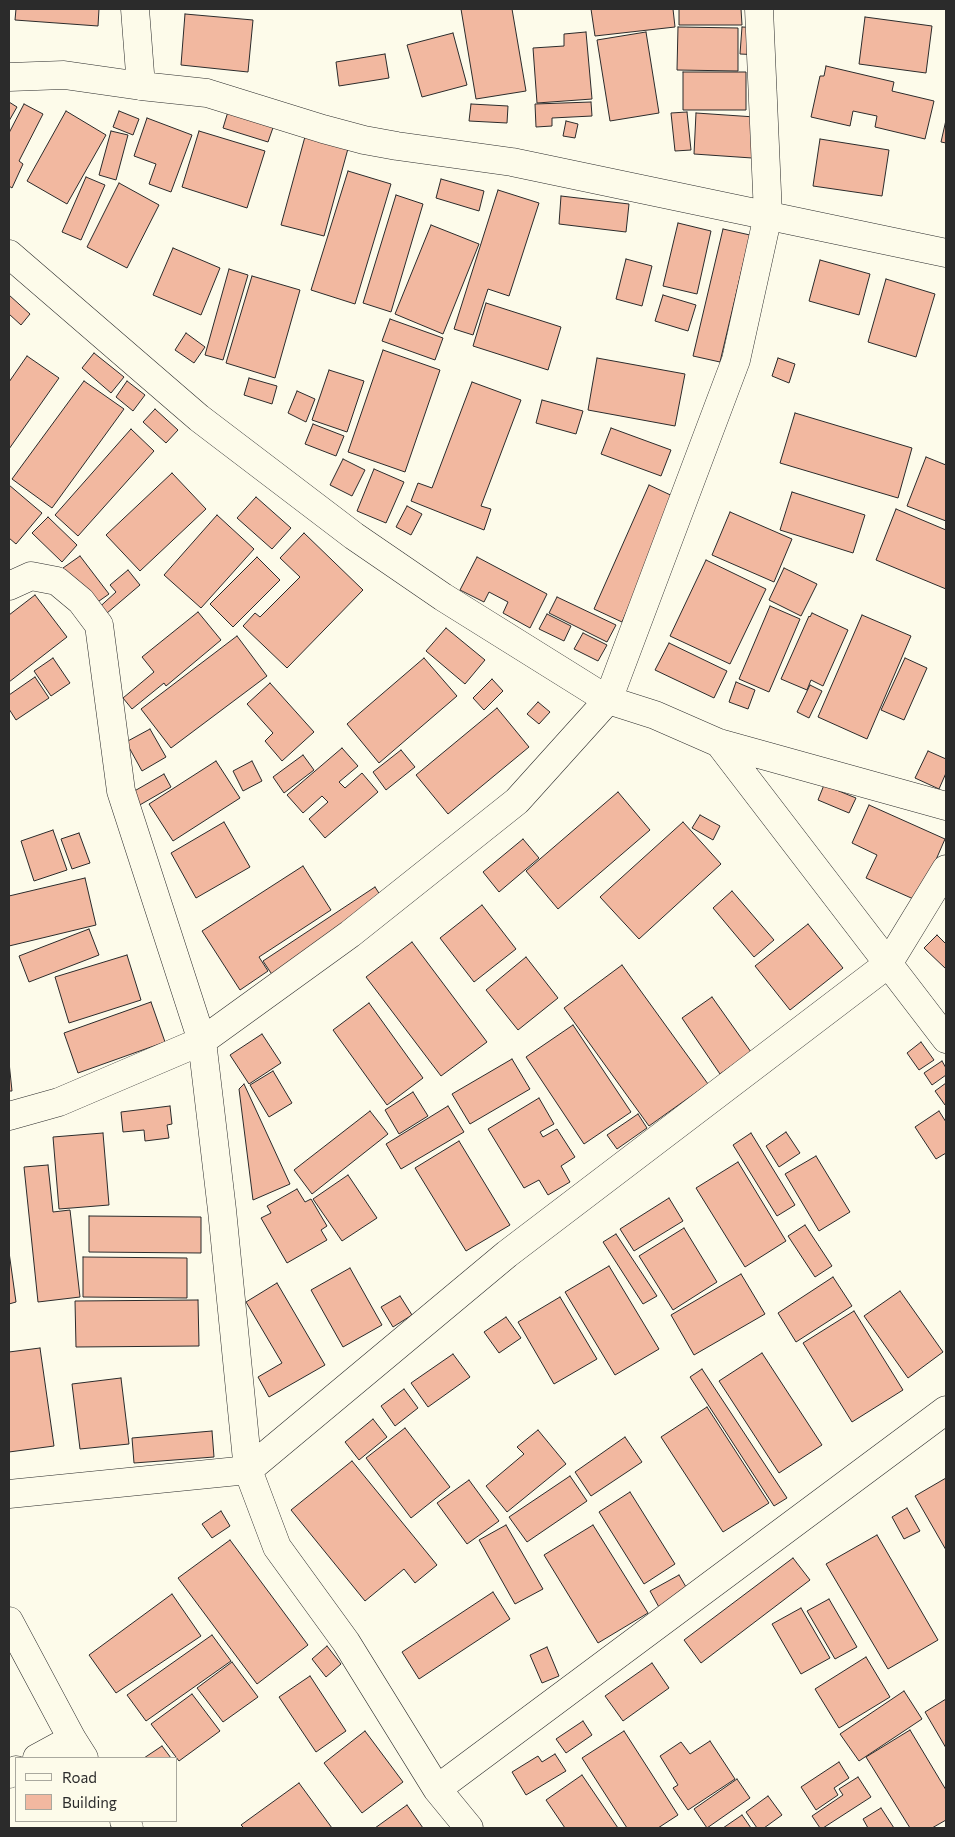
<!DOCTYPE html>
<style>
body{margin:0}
#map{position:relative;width:955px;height:1837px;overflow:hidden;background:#fdfbea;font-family:Commissioner,sans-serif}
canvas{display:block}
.frame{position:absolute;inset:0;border:10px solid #2b2b2b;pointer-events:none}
.legend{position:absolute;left:15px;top:1757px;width:162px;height:65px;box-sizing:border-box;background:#fdfbea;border:1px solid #a9a89e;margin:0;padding:6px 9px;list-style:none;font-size:15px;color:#2b2b2b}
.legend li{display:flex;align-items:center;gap:10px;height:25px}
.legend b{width:25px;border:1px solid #a9a89e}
</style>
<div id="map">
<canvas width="955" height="1837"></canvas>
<div class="frame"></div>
<ul class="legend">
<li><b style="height:6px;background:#fdfbea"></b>Road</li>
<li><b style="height:14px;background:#f2b8a0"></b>Building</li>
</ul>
</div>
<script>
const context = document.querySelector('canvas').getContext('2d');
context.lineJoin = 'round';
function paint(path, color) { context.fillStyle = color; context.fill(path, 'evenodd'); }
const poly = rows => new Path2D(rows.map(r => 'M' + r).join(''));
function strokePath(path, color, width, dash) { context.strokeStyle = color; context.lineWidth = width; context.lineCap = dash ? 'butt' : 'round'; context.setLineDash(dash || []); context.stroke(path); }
const building = poly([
 [16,9,99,9,98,26,15,20,16,9],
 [461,9,512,9,526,91,476,99,461,9],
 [591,9,673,9,675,27,595,36,591,9],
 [679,9,741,9,742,25,679,25,679,9],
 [185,14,253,20,248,72,181,65,185,14],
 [865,17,932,26,926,73,859,64,865,17],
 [678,27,738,28,738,71,677,70,678,27],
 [742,27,763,28,762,55,740,54,742,27],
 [586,32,592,99,537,103,533,48,564,46,564,34,586,32],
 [646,32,659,113,610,121,597,40,646,32],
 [453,33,467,85,422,97,407,45,453,33],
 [385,54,389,78,339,86,336,62,385,54],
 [826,66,894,82,892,91,934,101,925,139,875,127,877,116,853,111,850,126,811,117,820,76,824,76,826,66],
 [683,72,746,72,746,110,683,110,683,72],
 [9,102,17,107,9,121,9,102],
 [591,102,592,116,552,118,552,126,536,127,535,104,591,102],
 [24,104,43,114,19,161,23,164,12,188,9,186,9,133,24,104],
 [471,104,508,106,507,123,469,121,471,104],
 [230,105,276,119,268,142,223,128,230,105],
 [66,111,106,135,67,204,27,181,66,111],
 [119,111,139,119,133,135,113,127,119,111],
 [687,112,691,150,675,151,671,113,687,112],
 [696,113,755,117,752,158,694,154,696,113],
 [147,118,192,135,171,192,149,184,156,164,134,156,147,118],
 [946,120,946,143,941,142,946,120],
 [566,121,578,124,575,138,563,136,566,121],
 [111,131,128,135,116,180,99,175,111,131],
 [199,131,265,151,247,208,182,187,199,131],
 [306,133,349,145,324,236,281,225,306,133],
 [820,139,889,150,882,196,813,186,820,139],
 [348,171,391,184,355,304,311,290,348,171],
 [86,177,105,185,81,240,62,232,86,177],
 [441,179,484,191,479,211,436,198,441,179],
 [119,183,159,205,127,268,87,247,119,183],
 [498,190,539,203,509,296,488,289,473,335,454,329,498,190],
 [396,195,423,204,391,312,363,303,396,195],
 [561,196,629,204,626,232,559,224,561,196],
 [678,223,711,231,697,294,663,286,678,223],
 [431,225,479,244,443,334,395,314,431,225],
 [723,229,750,235,720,362,693,356,723,229],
 [173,248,220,268,201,315,153,295,173,248],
 [626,259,652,266,642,306,616,299,626,259],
 [820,260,870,274,859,315,809,301,820,260],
 [229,269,248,275,223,360,205,355,229,269],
 [252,276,300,290,275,378,226,363,252,276],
 [886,279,935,294,916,357,868,342,886,279],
 [9,295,30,314,21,325,9,314,9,295],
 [663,295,696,305,688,331,655,321,663,295],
 [486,303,561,327,548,370,473,346,486,303],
 [390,319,443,338,435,360,382,341,390,319],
 [186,333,205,347,194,363,175,350,186,333],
 [383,350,440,370,405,472,348,452,383,350],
 [94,353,124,377,111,393,82,368,94,353],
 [27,356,59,378,9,449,9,382,27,356],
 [597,358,685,374,675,426,588,410,597,358],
 [778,358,795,364,789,383,772,376,778,358],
 [329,370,364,381,347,432,312,420,329,370],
 [249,378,277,386,272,404,244,395,249,378],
 [84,381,124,409,52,508,12,479,84,381],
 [127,381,145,395,133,411,116,397,127,381],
 [472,382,521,400,481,506,491,509,484,530,411,501,418,483,432,488,472,382],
 [297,391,315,399,306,422,288,413,297,391],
 [542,400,583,411,576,434,536,423,542,400],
 [155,409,178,430,166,443,143,422,155,409],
 [795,413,912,448,898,498,780,463,795,413],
 [313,424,344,436,336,456,305,444,313,424],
 [611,428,671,450,661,476,601,454,611,428],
 [131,429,154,451,78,536,55,515,131,429],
 [926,457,946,465,946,521,907,506,926,457],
 [343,459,365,470,352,496,330,485,343,459],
 [374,469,404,482,386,523,357,511,374,469],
 [172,473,206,509,140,571,106,535,172,473],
 [9,485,42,513,16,544,9,538,9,485],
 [649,485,677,498,622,622,594,609,649,485],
 [792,492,865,515,853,553,780,530,792,492],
 [256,497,291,528,272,549,237,518,256,497],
 [407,506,422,514,411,535,396,527,407,506],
 [896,509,946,530,946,589,876,560,896,509],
 [730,512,792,539,774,582,712,555,730,512],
 [217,515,254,549,201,608,164,575,217,515],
 [48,517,77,545,62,562,32,533,48,517],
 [304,533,363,590,287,668,243,626,255,613,260,617,300,577,280,558,304,533],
 [80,556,109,594,92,606,63,568,80,556],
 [257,557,280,580,233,627,210,604,257,557],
 [477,557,547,594,530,628,503,613,508,602,489,592,484,602,460,590,477,557],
 [706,560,766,589,730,664,670,636,706,560],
 [784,568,817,584,801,616,769,600,784,568],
 [128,570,140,585,100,619,94,612,116,592,110,585,128,570],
 [35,595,67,637,9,682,9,615,35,595],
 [557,597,616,625,607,642,549,613,557,597],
 [770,606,800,619,769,692,739,679,770,606],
 [198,612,221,640,166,686,164,683,132,709,123,698,154,672,142,657,198,612],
 [812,613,848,630,823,686,811,680,807,690,781,679,809,616,810,617,812,613],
 [547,614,571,626,564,641,539,629,547,614],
 [862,615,911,636,867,739,818,717,862,615],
 [446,628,485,660,465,684,426,651,446,628],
 [583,633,607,645,598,661,574,649,583,633],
 [237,636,267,676,171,748,141,709,237,636],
 [669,643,727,671,714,698,655,670,669,643],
 [53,658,70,683,51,696,34,671,53,658],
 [424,658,457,696,379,763,347,724,424,658],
 [905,658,927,668,904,720,881,710,905,658],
 [35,677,49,698,16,720,9,709,9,695,35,677],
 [492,679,503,691,484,710,473,698,492,679],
 [736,682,755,690,748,709,729,702,736,682],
 [270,683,314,732,282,761,265,741,273,733,247,704,270,683],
 [810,685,822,691,809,718,797,712,810,685],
 [538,702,550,712,539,724,527,714,538,702],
 [497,708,529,747,448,814,416,775,497,708],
 [150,729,166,757,142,771,126,742,150,729],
 [342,748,358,766,339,782,345,788,362,773,378,792,325,838,309,819,328,802,322,796,303,813,287,795,342,748],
 [401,750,415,767,386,790,373,772,401,750],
 [928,751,946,759,946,773,939,789,915,778,928,751],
 [303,755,314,770,284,793,273,777,303,755],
 [216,761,240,798,173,841,149,804,216,761],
 [252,761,262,781,243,791,233,771,252,761],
 [164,774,171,787,138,806,131,793,164,774],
 [824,785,856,798,849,813,818,800,824,785],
 [618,792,650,830,558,909,526,871,618,792],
 [869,805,945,839,918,901,866,878,877,855,852,843,869,805],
 [700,815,720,826,713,840,692,828,700,815],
 [224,822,250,867,196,898,171,853,224,822],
 [683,822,721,864,639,939,600,897,683,822],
 [53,830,67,870,34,881,21,841,53,830],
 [79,833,90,863,72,869,61,839,79,833],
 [523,839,539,858,499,892,483,872,523,839],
 [303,866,331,910,259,957,268,971,240,990,202,931,303,866],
 [85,878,96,925,9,946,9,896,85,878],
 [375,887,384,901,273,976,263,961,375,887],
 [732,891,774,940,754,957,713,908,732,891],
 [482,905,516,949,474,982,440,938,482,905],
 [808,924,843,968,790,1010,755,966,808,924],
 [89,929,99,955,29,982,19,956,89,929],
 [937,935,946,944,946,969,924,948,937,935],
 [412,942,487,1042,441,1076,366,977,412,942],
 [127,955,141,1000,69,1023,55,977,127,955],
 [526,957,558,998,518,1030,486,990,526,957],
 [622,965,708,1084,649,1126,564,1008,622,965],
 [712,997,751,1052,720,1074,682,1018,712,997],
 [151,1002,165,1042,78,1073,64,1033,151,1002],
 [369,1003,423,1078,387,1105,333,1030,369,1003],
 [573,1025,631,1112,584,1144,526,1057,573,1025],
 [262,1034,281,1063,249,1084,230,1055,262,1034],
 [921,1042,934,1060,919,1070,907,1053,921,1042],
 [512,1059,530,1089,470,1124,452,1094,512,1059],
 [942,1061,946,1068,946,1075,932,1085,924,1073,942,1061],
 [9,1062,12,1091,9,1091,9,1062],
 [273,1071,292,1103,269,1117,250,1085,273,1071],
 [946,1083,946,1104,945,1105,935,1091,946,1083],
 [244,1084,290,1184,253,1200,239,1089,244,1084],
 [413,1092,428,1116,399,1134,385,1110,413,1092],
 [539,1098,554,1124,540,1132,543,1137,557,1129,575,1157,561,1166,570,1182,548,1195,539,1180,524,1188,488,1129,539,1098],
 [170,1106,172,1124,167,1125,169,1138,145,1141,144,1130,123,1132,121,1112,170,1106],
 [448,1106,464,1132,401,1169,386,1144,448,1106],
 [370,1111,388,1134,312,1194,294,1170,370,1111],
 [939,1111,946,1122,946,1153,936,1159,915,1127,939,1111],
 [638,1114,647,1128,617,1149,607,1135,638,1114],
 [786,1132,800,1153,779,1167,766,1146,786,1132],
 [103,1133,109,1205,59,1209,53,1137,103,1133],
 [751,1133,795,1205,777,1216,733,1145,751,1133],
 [459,1141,510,1225,466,1251,415,1168,459,1141],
 [816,1156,850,1212,819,1231,785,1174,816,1156],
 [738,1162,786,1241,745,1267,696,1188,738,1162],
 [48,1165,53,1212,70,1210,80,1297,38,1302,24,1167,48,1165],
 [348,1175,377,1218,342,1241,313,1199,348,1175],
 [297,1189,305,1202,311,1199,327,1226,321,1230,327,1240,287,1263,261,1218,271,1213,267,1206,297,1189],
 [669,1198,683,1221,634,1251,620,1229,669,1198],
 [89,1216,201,1217,201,1253,89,1252,89,1216],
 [805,1225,832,1266,815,1277,788,1236,805,1225],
 [684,1228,717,1282,673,1310,639,1256,684,1228],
 [616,1234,657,1296,643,1304,603,1242,616,1234],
 [9,1252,16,1302,9,1304,9,1252],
 [83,1257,187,1258,187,1298,83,1297,83,1257],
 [609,1266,659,1349,615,1375,565,1292,609,1266],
 [350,1268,382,1325,343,1347,311,1290,350,1268],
 [741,1274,765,1314,694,1355,671,1315,741,1274],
 [833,1277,852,1306,796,1342,778,1313,833,1277],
 [277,1283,325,1365,269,1397,258,1377,282,1363,246,1302,277,1283],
 [900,1291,943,1352,908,1378,864,1316,900,1291],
 [400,1296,412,1315,393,1327,381,1307,400,1296],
 [560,1297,597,1359,554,1384,518,1322,560,1297],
 [198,1300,199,1346,76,1347,75,1301,198,1300],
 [854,1311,903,1390,852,1422,803,1343,854,1311],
 [506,1317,521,1338,499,1353,484,1332,506,1317],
 [40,1348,54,1446,9,1452,9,1352,40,1348],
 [762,1353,822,1445,779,1473,719,1381,762,1353],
 [453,1354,470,1377,428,1407,411,1383,453,1354],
 [702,1369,787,1498,774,1506,690,1377,702,1369],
 [121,1378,129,1444,80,1449,72,1384,121,1378],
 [404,1389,418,1408,395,1426,381,1406,404,1389],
 [707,1407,769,1503,723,1532,661,1437,707,1407],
 [373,1419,387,1437,359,1460,345,1442,373,1419],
 [405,1428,450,1487,411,1518,366,1458,405,1428],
 [538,1430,566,1464,507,1512,486,1486,524,1454,517,1447,538,1430],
 [212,1431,214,1457,134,1463,132,1438,212,1431],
 [625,1437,642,1462,591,1496,575,1472,625,1437],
 [352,1461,437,1565,415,1583,404,1569,365,1601,291,1510,352,1461],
 [570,1476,587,1501,527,1542,509,1517,570,1476],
 [946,1478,946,1550,915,1496,946,1478],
 [469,1480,499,1521,467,1544,437,1503,469,1480],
 [630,1492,675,1564,644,1584,599,1512,630,1492],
 [907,1508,920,1531,904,1539,892,1517,907,1508],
 [221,1511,230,1526,212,1538,202,1524,221,1511],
 [506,1525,543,1589,515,1604,479,1540,506,1525],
 [593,1525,648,1613,598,1643,544,1555,593,1525],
 [877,1535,938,1640,888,1669,826,1564,877,1535],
 [230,1540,308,1645,257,1684,178,1578,230,1540],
 [793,1558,810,1580,701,1663,684,1640,793,1558],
 [679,1575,689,1592,660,1609,650,1591,679,1575],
 [493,1592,510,1619,419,1679,402,1652,493,1592],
 [172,1594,201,1636,116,1693,89,1655,172,1594],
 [829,1599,857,1647,835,1659,807,1611,829,1599],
 [801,1608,830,1658,801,1674,772,1624,801,1608],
 [212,1635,231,1661,146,1721,127,1695,212,1635],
 [327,1646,341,1664,326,1677,312,1659,327,1646],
 [547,1647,559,1676,542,1683,530,1655,547,1647],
 [866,1657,890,1697,839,1728,815,1689,866,1657],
 [232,1662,258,1697,223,1722,197,1688,232,1662],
 [652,1663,669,1688,623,1721,605,1696,652,1663],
 [310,1676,346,1731,316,1752,279,1697,310,1676],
 [904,1691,922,1719,859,1761,840,1734,904,1691],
 [192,1694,220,1731,179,1761,151,1724,192,1694],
 [946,1699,946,1748,925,1712,946,1699],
 [583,1721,592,1735,566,1753,556,1739,583,1721],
 [910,1730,946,1790,946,1820,932,1828,910,1828,866,1757,910,1730],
 [365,1731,403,1782,362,1813,324,1763,365,1731],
 [624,1731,678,1815,658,1828,627,1828,582,1758,624,1731],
 [710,1741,735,1779,688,1810,673,1788,678,1785,660,1756,681,1742,690,1754,710,1741],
 [162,1746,171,1758,144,1758,162,1746],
 [555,1754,566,1771,526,1795,512,1772,538,1756,542,1762,555,1754],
 [839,1762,849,1778,834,1788,838,1795,816,1810,801,1787,839,1762],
 [582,1775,618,1828,565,1828,546,1800,582,1775],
 [858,1777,871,1797,823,1828,820,1828,812,1816,843,1795,839,1789,858,1777],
 [737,1779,750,1798,707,1828,694,1809,737,1779],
 [299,1783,332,1828,244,1828,241,1825,299,1783],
 [768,1796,782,1815,764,1828,757,1828,746,1812,768,1796],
 [407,1805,423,1828,375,1828,407,1805],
 [881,1808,894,1828,868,1828,863,1819,881,1808],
 [742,1815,751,1828,723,1828,742,1815]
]);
const street = poly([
 [135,9,141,86],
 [9,77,64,75,141,86,207,93,323,129,364,140,397,146,512,162,946,253],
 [9,254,199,418,354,536,443,597,608,700,655,715,719,743,946,806],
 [9,586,31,576,57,581,81,601,99,625,121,791,202,1041,222,1210,248,1470,277,1547,346,1642,437,1789,469,1828],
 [719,743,946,1039],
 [9,1116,59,1102,202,1041,350,934,517,801,608,700,736,360,768,215,759,9],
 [9,1494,248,1470,507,1254,888,964,946,869],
 [9,1621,72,1739,84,1758],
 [37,1758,72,1739],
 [9,1774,16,1770],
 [437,1789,946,1410],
 [124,1821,129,1828]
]);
paint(building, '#f2b8a0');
strokePath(building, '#2b2b2b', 1);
strokePath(street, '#2b2b2b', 29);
strokePath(street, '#fdfbea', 28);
</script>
